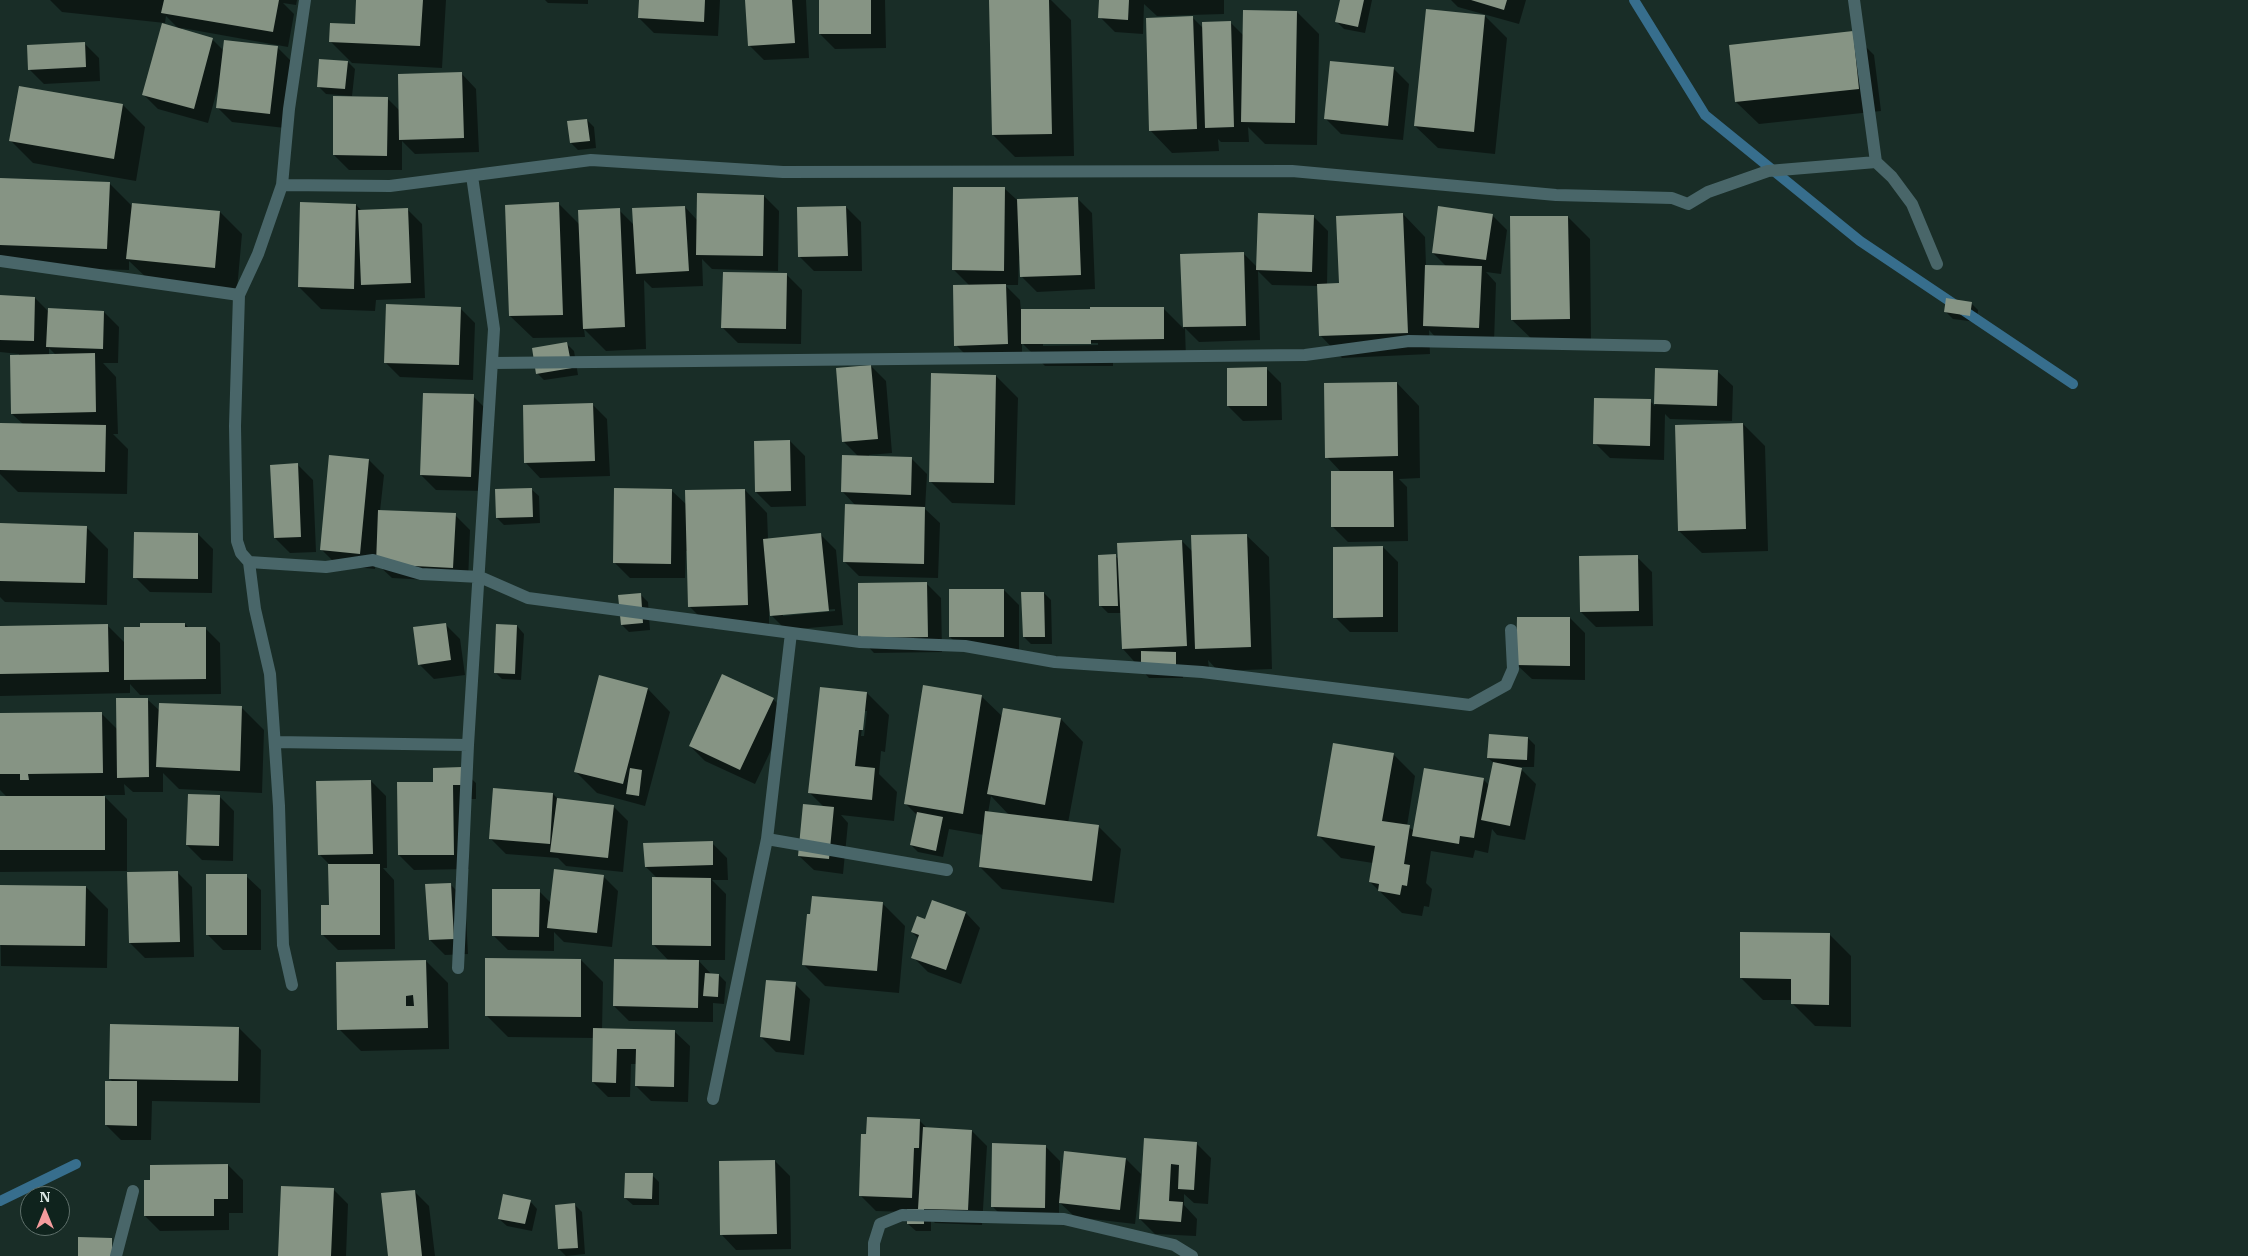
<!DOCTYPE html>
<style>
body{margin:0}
#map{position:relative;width:2248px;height:1256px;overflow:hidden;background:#192d27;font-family:"IBM Plex Serif",serif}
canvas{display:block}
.north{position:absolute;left:20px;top:1186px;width:50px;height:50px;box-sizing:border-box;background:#0f231d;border:1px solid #5f706b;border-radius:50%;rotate:0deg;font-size:14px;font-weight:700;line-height:20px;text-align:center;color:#d7e3df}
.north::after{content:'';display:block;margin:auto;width:18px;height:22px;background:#f59b9d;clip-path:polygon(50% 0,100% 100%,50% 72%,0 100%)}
</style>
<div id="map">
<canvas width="2248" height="1256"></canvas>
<div class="north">N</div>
</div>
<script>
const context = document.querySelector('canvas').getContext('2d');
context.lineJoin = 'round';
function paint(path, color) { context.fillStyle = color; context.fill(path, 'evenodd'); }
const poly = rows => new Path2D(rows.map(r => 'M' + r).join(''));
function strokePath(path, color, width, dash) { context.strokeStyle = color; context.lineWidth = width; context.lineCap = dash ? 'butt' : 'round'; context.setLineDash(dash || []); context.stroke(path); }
const shadow = poly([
 [50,0,297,0,296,5,283,3,294,14,288,47,182,28,181,30,212,39,224,51,278,48,293,63,285,128,232,122,217,107,218,87,208,123,158,109,143,94,180,30,166,16,165,23,62,12],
 [358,0,446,0,442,68,352,63,330,41,356,25],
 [545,0,588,0,588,4,548,3],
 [640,0,720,0,718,36,654,33,639,18],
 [746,0,806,0,809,58,764,60,749,45],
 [820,0,885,0,886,48,835,49,820,34],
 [991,0,1051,0,1071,20,1074,156,1015,157,993,135],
 [1100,0,1224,0,1224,14,1157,16,1144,4,1143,34,1115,32,1100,17],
 [1341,0,1372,0,1365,33,1344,29,1336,21],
 [1451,0,1526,0,1519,24,1458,7],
 [1297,12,1319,34,1317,145,1265,144,1248,127,1249,142,1221,142,1218,139,1219,151,1172,153,1150,130,1193,18,1204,29,1230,22,1244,36],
 [1484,15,1507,38,1495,154,1438,148,1415,126],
 [1852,33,1874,55,1881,111,1759,124,1736,102],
 [84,43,99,58,100,81,44,84,29,69],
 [348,62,355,69,352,96,326,94,318,86],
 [1394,69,1409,84,1403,140,1341,134,1326,119],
 [462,74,476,89,479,152,415,154,402,141,402,170,349,170,334,155,387,98,400,111],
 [123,105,145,127,136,181,33,163,11,141],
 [587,120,594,127,596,148,578,150,571,143],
 [0,179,109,183,133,207,220,212,242,234,237,290,150,281,129,261,129,270,10,266,0,256],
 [1005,189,1017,200,1077,198,1092,213,1095,289,1037,292,1022,277,1021,258,1019,258,1018,285,1005,285,1020,300,1021,311,1163,308,1184,329,1182,255,1243,253,1257,267,1313,216,1328,231,1327,285,1340,284,1403,214,1425,237,1426,266,1447,267,1433,253,1492,215,1507,230,1501,274,1486,272,1496,283,1494,342,1439,341,1429,330,1430,354,1342,358,1320,335,1318,286,1272,285,1258,271,1260,340,1199,342,1185,328,1186,360,1113,361,1113,366,1045,366,1022,343,1022,359,971,360,956,345,970,286,953,269],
 [1043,343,1098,343,1098,345,1043,346],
 [764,196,779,211,778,271,712,269,702,259,703,286,652,288,644,280,646,349,606,351,584,329,585,337,533,338,510,316,559,204,580,225,619,210,634,225,685,207,697,220],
 [356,205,362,211,407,209,422,224,425,298,376,300,375,311,321,309,299,287],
 [846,207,861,222,862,271,814,271,799,256],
 [1568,217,1590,239,1591,341,1535,342,1512,320],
 [787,275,802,290,801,344,738,343,723,328],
 [0,297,35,298,49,312,104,312,119,327,118,363,103,363,116,377,118,434,113,434,128,449,127,494,18,492,0,474,0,424,23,424,12,414,19,354,0,352],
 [49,348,56,355,49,355],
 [1971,303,1978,310,1977,322,1953,319,1946,312],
 [460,308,475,323,473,380,400,377,385,362],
 [567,344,574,351,578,375,544,380,537,373],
 [871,366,886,381,892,453,869,455,869,457,912,459,927,474,925,509,940,523,938,578,859,576,844,561,856,506,842,491,859,457,843,441],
 [1266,368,1281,383,1282,420,1243,421,1228,406],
 [1656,369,1718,372,1733,386,1732,421,1670,419,1665,414,1664,460,1610,458,1595,443,1650,401,1655,406],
 [996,376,1018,398,1015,505,952,503,930,481],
 [1397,383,1419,406,1420,478,1399,479,1407,487,1408,541,1348,542,1333,527,1342,473,1327,457],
 [473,396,488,411,486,491,436,490,421,475],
 [592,404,607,419,610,476,540,478,526,463],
 [1743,424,1765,446,1768,551,1702,553,1679,531],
 [790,441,805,456,806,506,771,507,756,492],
 [369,460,384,475,380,511,455,515,470,530,468,582,392,578,375,562,375,569,337,565,322,550],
 [298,465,313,480,316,552,290,553,275,538],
 [531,489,539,496,540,523,504,525,497,518],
 [671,490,687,505,745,490,767,513,768,539,821,535,836,550,843,625,786,630,769,613,769,627,712,629,689,606,688,551,686,551,685,578,630,578,615,563],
 [835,609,835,611,783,616,783,614],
 [0,524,86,527,108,549,107,605,5,602,0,597],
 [198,534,213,549,212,593,150,592,135,577],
 [1246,535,1269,557,1272,669,1218,671,1208,660,1209,668,1183,669,1183,678,1149,678,1123,649,1121,613,1108,613,1101,606,1115,556,1119,559,1182,541,1193,552],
 [1383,547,1398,562,1398,632,1350,632,1335,617],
 [1637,557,1652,572,1653,626,1596,627,1581,612],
 [926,583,941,598,942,652,874,653,860,638],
 [1004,590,1019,605,1019,652,965,652,950,637],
 [1044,593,1051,600,1052,644,1031,644,1024,637],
 [640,594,648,602,650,630,629,632,622,625],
 [1570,618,1585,633,1585,680,1532,679,1517,665],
 [185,624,189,628,205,628,220,643,221,694,140,695,130,684,130,693,0,696,0,627,107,625,125,643],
 [445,624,460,639,465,675,434,679,419,664],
 [517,626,524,634,521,680,502,679,495,672],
 [600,677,648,689,670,712,645,806,597,793,575,771],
 [867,693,889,715,885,752,881,751,879,774,897,792,894,821,841,815,848,823,843,874,814,870,799,856,824,807,809,792],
 [864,711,867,711,864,736,861,736],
 [981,696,1003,717,1061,719,1083,742,1068,823,1099,827,1121,849,1114,903,1002,889,980,867,984,835,949,829,943,857,918,852,911,845,917,815,905,803],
 [991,796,1010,816,988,813],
 [147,699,160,711,242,708,264,730,262,793,179,789,163,773,163,792,133,792,124,784,125,795,103,795,127,819,127,871,0,872,0,797,7,797,0,790,0,715,102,714,117,729],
 [773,699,788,714,755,784,705,761,690,746],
 [1528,738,1535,745,1534,767,1511,767,1521,769,1536,784,1525,840,1497,835,1492,829,1488,853,1475,850,1473,858,1431,851,1426,883,1432,889,1429,907,1424,906,1422,916,1402,913,1370,882,1373,863,1341,858,1319,836,1393,754,1415,776,1407,826,1414,831,1483,779,1489,785,1494,763,1488,758],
 [461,769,476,783,476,799,468,799,469,869,414,870,399,855,434,783],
 [371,781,386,796,387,868,383,868,394,880,395,949,338,950,323,935,330,907,330,865,319,854],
 [553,794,559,800,613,806,628,821,623,872,566,866,558,858,506,854,491,839],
 [219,796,234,811,233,861,202,860,187,845],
 [712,843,727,858,728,880,712,880,726,894,725,960,698,960,712,975,719,975,726,982,724,1004,713,1003,713,1022,629,1021,614,1006,669,961,653,944,657,878,646,867],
 [177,872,192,887,194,957,145,958,130,943],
 [246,876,261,890,261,950,223,950,208,935],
 [603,876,618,891,612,947,564,942,554,932,554,951,508,950,493,935,539,891,551,903],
 [450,884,465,899,468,954,445,955,430,940],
 [0,886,86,887,108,909,107,968,1,966],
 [882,903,905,926,899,993,825,986,803,964],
 [966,913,980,928,961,984,928,972,913,957,919,939,912,932],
 [1829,934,1851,956,1851,1027,1815,1026,1793,1004,1793,1000,1763,1000,1741,978],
 [581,960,603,982,602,1030,675,1032,690,1046,688,1102,651,1101,636,1086,637,1064,631,1064,630,1097,608,1097,593,1082,594,1038,508,1037,486,1015],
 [426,961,448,983,449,1049,361,1051,339,1029],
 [795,984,810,999,804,1055,776,1052,761,1037],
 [239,1028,261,1050,260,1103,152,1101,151,1140,121,1140,106,1125,113,1082,110,1079],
 [919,1120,928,1129,972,1131,987,1146,982,1225,935,1223,931,1219,931,1231,916,1231,908,1224,908,1212,876,1211,861,1196,868,1135],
 [1145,1140,1196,1143,1211,1158,1208,1204,1194,1203,1184,1194,1184,1205,1197,1219,1196,1236,1155,1234,1140,1219],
 [1045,1146,1060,1161,1060,1187,1126,1159,1141,1174,1135,1224,1075,1217,1059,1202,1059,1223,1008,1222,993,1207],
 [775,1161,790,1176,791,1249,736,1250,722,1235],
 [228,1165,243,1180,243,1213,229,1213,229,1230,160,1231,145,1216],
 [652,1175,659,1182,659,1205,633,1205,625,1198],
 [333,1189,348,1204,346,1256,279,1256],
 [414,1191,429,1206,435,1256,389,1256],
 [530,1201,537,1209,532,1231,507,1226,499,1219],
 [575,1205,582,1212,585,1254,566,1256,559,1249]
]);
const stream = poly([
 [1634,0,1705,115,1860,241,2073,384],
 [0,1201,76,1164]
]);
const building = poly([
 [164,0,279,0,273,32,161,13],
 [356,0,423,0,420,46,329,42,330,23,355,24],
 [639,0,705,0,704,22,638,18],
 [745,0,792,0,795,43,748,46],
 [819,0,871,0,871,34,819,34],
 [989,0,1049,0,1052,134,992,135],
 [1099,0,1129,0,1128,20,1098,18],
 [1340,0,1364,0,1358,27,1335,22],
 [1471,0,1507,0,1504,10],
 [1426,9,1485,15,1474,132,1414,126],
 [1243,10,1297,11,1295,123,1241,122],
 [1193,16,1197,129,1149,131,1146,18],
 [1231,21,1234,127,1205,128,1202,22],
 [162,23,213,38,194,109,142,95],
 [1853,31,1859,89,1735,102,1729,45],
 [224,40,278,46,270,114,216,108],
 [85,42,86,67,28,70,27,45],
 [319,59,348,61,345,89,317,87],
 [1330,61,1394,67,1388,126,1324,119],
 [462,72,464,138,399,140,398,74],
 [19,86,123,104,114,159,9,141],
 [333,96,388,97,387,156,333,155],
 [587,119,590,141,570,143,567,121],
 [0,178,110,182,107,249,0,245],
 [953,187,1005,187,1004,271,952,270],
 [697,193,764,195,763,256,696,255],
 [1078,197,1081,275,1020,277,1017,199],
 [300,202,356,204,354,289,298,287],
 [559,202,563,315,509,316,505,205],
 [132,203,220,211,215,268,126,259],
 [685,206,689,271,636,274,632,208],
 [846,206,848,256,798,257,797,207],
 [1438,206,1493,214,1486,260,1432,253],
 [408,208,411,283,361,285,358,210],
 [620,208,625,327,583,329,578,210],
 [1258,213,1314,215,1312,272,1256,270],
 [1403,213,1408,333,1319,336,1317,284,1339,283,1336,216],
 [1510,216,1568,216,1570,319,1511,320],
 [1244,252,1246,326,1183,327,1180,254],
 [1425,265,1482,266,1479,328,1423,326],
 [723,272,787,273,786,329,721,328],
 [1006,284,1008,344,954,346,953,285],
 [0,295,35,297,34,341,0,340],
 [1946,298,1972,302,1970,316,1944,312],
 [386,304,461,307,459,365,384,363],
 [1090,307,1164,307,1164,339,1091,340,1091,344,1021,344,1021,309,1090,309],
 [48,308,104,311,103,349,46,347],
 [567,342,572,368,536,374,532,348],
 [95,353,96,412,11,414,10,355],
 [871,365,878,439,842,442,836,368],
 [1267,367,1267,406,1227,406,1227,368],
 [1655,368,1718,370,1717,406,1654,404],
 [931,373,996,375,994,483,929,482],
 [1397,382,1398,456,1325,458,1324,383],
 [423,393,474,394,471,477,420,475],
 [1594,398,1651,399,1650,446,1593,444],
 [593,403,595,461,524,463,523,405],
 [0,423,106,425,105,472,0,470],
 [1743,423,1746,529,1678,531,1675,425],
 [790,440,791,491,755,492,754,441],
 [329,455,369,459,360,554,320,550],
 [842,455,912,457,911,495,841,492],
 [298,463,301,537,274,538,270,465],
 [1331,471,1393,471,1394,527,1331,527],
 [532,488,533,517,496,518,495,489],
 [614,488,672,489,671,564,613,563],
 [745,489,748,605,688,607,685,490],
 [845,504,925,507,924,564,843,562],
 [378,510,456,513,453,568,376,564],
 [0,523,87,526,85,583,0,581],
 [134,532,198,533,198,579,133,578],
 [821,533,829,611,770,616,763,539],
 [1247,534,1251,647,1195,649,1191,535],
 [1182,540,1187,646,1122,649,1117,543],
 [1383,546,1383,617,1333,618,1333,547],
 [1116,554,1118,606,1099,606,1098,555],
 [1638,555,1639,611,1580,612,1579,556],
 [927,582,928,637,858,638,858,583],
 [949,589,1004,589,1004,637,949,637],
 [1021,592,1044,592,1045,637,1023,637],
 [641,593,643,623,621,625,618,595],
 [1517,617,1570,617,1570,666,1516,665],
 [140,623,185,623,185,627,206,627,206,679,124,680,124,627,140,627],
 [446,623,451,660,418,665,413,627],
 [108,624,109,672,0,674,0,626],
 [496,624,517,625,515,674,494,673],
 [1141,651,1176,652,1176,672,1141,672],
 [722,674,774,698,740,770,689,746],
 [599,675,648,688,623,784,574,772],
 [923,685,982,695,963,814,904,804],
 [820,687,867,692,863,730,859,730,855,766,875,768,872,800,808,793],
 [116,698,148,698,149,777,117,778],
 [159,703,242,706,240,771,156,767],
 [1003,708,1061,718,1045,805,987,794],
 [102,712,103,773,28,774,29,780,20,780,20,774,0,774,0,713],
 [1489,734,1528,737,1527,760,1487,758],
 [1333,743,1394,753,1382,821,1410,825,1404,864,1410,865,1407,886,1402,885,1400,895,1378,891,1379,884,1369,882,1375,846,1317,836],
 [1493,762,1522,768,1510,826,1481,820],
 [462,767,462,785,453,785,454,855,398,855,397,782,433,782,433,768],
 [630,768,642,770,639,796,626,794],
 [1424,768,1484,778,1474,838,1460,836,1459,844,1412,836],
 [371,780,373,854,318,855,316,781],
 [493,788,553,793,550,844,489,839],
 [188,794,220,795,219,846,186,845],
 [0,796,105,796,105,850,0,850],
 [557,798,614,805,608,858,550,852],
 [803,804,834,807,829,859,798,856],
 [985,811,1099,825,1092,881,979,867],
 [917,812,943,817,936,851,910,845],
 [713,841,713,865,645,867,643,843],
 [328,864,380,864,380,935,321,935,321,905,329,905],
 [554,869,604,875,597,933,547,928],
 [178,871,180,942,129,943,127,872],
 [206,874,247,874,247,935,206,935],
 [652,877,711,878,711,946,652,945],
 [451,883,454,939,429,940,425,884],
 [0,885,86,886,85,946,0,945],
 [492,889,540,889,539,937,492,936],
 [812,896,883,902,877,971,802,965,807,914,810,914],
 [932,900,966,912,946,970,911,958,919,935,911,932,917,916,925,919],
 [1740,932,1830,933,1829,1005,1791,1004,1791,979,1740,978],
 [485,958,581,959,581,1017,485,1016],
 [614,959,699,960,698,1008,613,1006],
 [426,960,428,1028,337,1030,336,962],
 [413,995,414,1006,406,1006,406,996],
 [705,973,719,974,718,997,703,996],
 [766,980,796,982,790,1041,760,1037],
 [110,1024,239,1027,238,1081,109,1079],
 [593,1028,675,1030,674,1087,635,1086,636,1049,617,1049,616,1083,592,1082],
 [105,1081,137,1081,137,1126,105,1125],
 [867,1117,920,1119,919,1148,914,1148,912,1198,859,1196,861,1134,866,1134],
 [923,1127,972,1130,968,1210,924,1209,924,1224,907,1224,907,1209,918,1209],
 [1144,1138,1197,1142,1194,1190,1178,1189,1179,1165,1171,1164,1169,1201,1183,1202,1181,1222,1139,1219],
 [992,1143,1046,1145,1045,1208,991,1207],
 [1064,1151,1126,1158,1120,1210,1059,1203],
 [775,1160,777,1234,720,1235,719,1161],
 [228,1164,228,1199,214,1199,214,1216,144,1216,144,1180,150,1180,150,1165],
 [625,1173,653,1173,652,1199,624,1198],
 [281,1186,334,1188,331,1256,278,1256],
 [415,1190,422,1256,388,1256,381,1193],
 [503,1194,531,1200,525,1224,498,1219],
 [575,1203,578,1248,558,1249,555,1205],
 [78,1237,112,1238,112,1256,78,1256]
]);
const street = poly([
 [305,0,289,109,282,185,258,254,239,295,235,426,237,541,241,553,249,562,326,567,373,560,421,574,480,577,528,598,860,642,965,646,1055,662,1202,672,1470,705,1506,685,1513,669,1511,630],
 [1854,0,1876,162,1892,177,1912,204,1937,264],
 [282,185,390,186,591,160,783,172,1292,171,1556,195,1672,198,1688,204,1708,192,1768,171,1876,162],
 [0,261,239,295],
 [492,363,1305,355,1409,341,1665,346],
 [249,562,255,609,270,674,279,806,283,945,292,985],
 [275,742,468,745],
 [767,839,947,870],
 [458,968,468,745,494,329,472,176],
 [713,1099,767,839,791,633],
 [116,1256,133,1191],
 [874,1256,874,1243,880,1224,902,1215,1064,1219,1174,1245,1192,1256]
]);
paint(shadow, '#0007');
strokePath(stream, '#376e8d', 10);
paint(building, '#869484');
strokePath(street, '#496669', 12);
</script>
